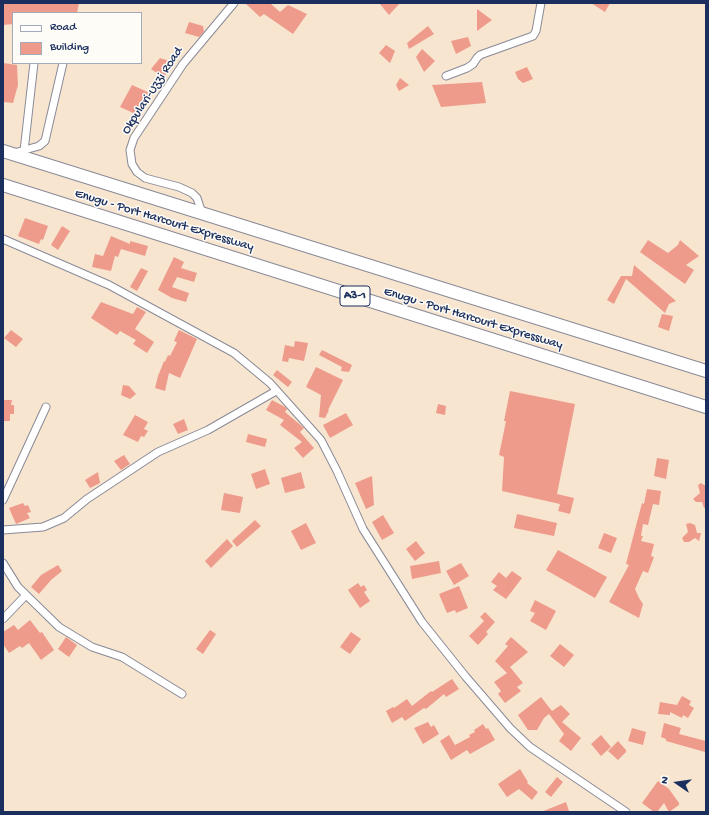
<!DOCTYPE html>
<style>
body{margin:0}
#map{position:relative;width:709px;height:815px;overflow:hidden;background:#f7e5d0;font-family:"Gochi Hand",sans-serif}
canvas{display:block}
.frame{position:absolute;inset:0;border:4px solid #1b2f5e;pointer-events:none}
.legend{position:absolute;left:12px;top:12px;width:130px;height:52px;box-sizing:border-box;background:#fdfcf7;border:1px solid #a3aaba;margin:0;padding:5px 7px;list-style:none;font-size:12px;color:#1b2f5e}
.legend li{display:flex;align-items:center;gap:8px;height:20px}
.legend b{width:20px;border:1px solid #a3aaba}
.north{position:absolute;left:657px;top:763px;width:40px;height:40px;-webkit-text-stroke:3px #fdfcf7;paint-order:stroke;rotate:283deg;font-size:11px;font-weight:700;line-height:16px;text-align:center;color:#1b2f5e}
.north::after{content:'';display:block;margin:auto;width:14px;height:18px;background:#1b2f5e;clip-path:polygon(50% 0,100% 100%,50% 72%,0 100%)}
</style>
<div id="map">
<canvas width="709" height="815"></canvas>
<div class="frame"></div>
<ul class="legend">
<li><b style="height:5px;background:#fff"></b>Road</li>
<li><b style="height:11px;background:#ee9b8b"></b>Building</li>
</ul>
<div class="north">N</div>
</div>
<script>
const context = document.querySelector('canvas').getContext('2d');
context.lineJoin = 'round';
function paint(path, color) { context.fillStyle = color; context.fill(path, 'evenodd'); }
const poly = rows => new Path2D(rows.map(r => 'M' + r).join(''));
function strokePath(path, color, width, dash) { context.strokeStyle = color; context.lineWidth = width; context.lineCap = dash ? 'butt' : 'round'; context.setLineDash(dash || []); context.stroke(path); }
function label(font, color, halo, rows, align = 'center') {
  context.font = font + ' "Gochi Hand",sans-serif'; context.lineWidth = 3; context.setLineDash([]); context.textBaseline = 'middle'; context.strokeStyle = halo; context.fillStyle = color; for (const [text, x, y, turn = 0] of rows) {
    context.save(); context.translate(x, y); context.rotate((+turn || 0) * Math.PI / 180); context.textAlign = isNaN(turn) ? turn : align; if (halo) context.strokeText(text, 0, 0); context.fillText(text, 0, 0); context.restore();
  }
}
const building = poly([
 [3,3,79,3,77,13,13,13,13,24,3,25],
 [245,3,270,3,280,12,288,5,307,14,293,34,264,14,260,17],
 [379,3,400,3,389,15],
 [591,3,610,3,605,12],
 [477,9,492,20,477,31],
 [189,22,203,26,204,32,199,37,185,33],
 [428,26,434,34,409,49,407,43],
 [468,37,471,46,456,54,451,41],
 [386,45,395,51,390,63,379,53],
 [422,49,435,61,424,72,416,57],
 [160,58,172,62,164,78,151,69],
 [3,63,17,65,18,85,13,103,3,102],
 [527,67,533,79,523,83,518,79,515,72],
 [400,78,409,85,399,91,396,85],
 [482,82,486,103,441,107,432,85],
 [132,85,152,94,140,116,120,107],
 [25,218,48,226,43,240,41,239,39,244,18,236],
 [62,226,70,231,58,250,51,245],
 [111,236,130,244,130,241,148,246,145,256,121,249,118,257,115,256,111,271,92,267,95,254,103,256],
 [648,240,668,253,678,245,680,240,699,256,686,265,694,270,685,284,640,252],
 [174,257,184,262,181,268,197,273,194,282,177,277,172,287,189,293,186,302,172,298,158,290],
 [634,265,676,301,669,304,665,313,626,279,614,304,607,300,621,276,632,276],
 [141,268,148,271,137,291,130,287],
 [101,302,133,314,137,307,146,312,135,329,154,342,147,353,133,344,136,340,120,331,117,335,91,318],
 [662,314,673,316,669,331,658,327],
 [11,330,23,339,16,347,4,338],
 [179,330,197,339,180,378,169,373,165,391,155,388,158,376,164,361,165,362,168,355,170,356,177,342,174,341],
 [295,341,308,343,304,361,289,358,288,362,282,361,285,345,294,347],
 [322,350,352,365,349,372,341,371,342,367,319,355],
 [316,367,343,380,328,410,329,410,325,418,319,417,321,395,306,387],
 [277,370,292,382,288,387,273,375],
 [123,385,129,386,136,394,130,399,121,395],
 [510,391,575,404,557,494,574,498,570,514,558,511,560,504,502,491,504,457,499,455,506,421,504,421],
 [3,400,12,400,11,405,14,405,14,414,10,414,10,421,3,421],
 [272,400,285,407,287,409,285,412,304,428,300,432,314,448,303,458,294,448,302,442,280,425,284,420,266,410],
 [438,404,446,406,445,415,436,413],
 [346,413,353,425,330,438,323,425],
 [135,415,148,422,144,429,148,431,144,437,141,436,138,442,123,435],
 [184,419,188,430,178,434,173,424],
 [248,434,267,439,265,447,246,442],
 [124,455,130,464,121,470,114,461],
 [657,458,669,460,666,479,654,476],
 [265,469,270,484,256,489,251,474],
 [98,472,100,483,90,488,85,480],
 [301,472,305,488,285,493,281,478],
 [372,476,374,505,366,509,355,483],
 [701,483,706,486,706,507,704,508,702,502,696,502,693,499,700,493,698,485],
 [647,489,661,491,659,505,653,504,648,525,643,524,641,536,643,536,641,541,654,544,651,556,654,557,648,573,643,571,635,589,639,598,643,604,639,618,609,602,629,565,626,564,642,503,644,504],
 [224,493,243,497,240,513,221,510],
 [23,503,25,506,28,505,31,512,27,513,30,518,16,524,9,508],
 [517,514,557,523,554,536,514,528],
 [383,515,394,533,382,540,372,522],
 [255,520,261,526,237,547,232,541],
 [306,523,316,543,301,550,291,531],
 [690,523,695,525,697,533,701,533,699,541,695,538,689,542,684,542,682,538,688,532,686,524],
 [604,533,617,538,611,553,598,548],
 [227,539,233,546,211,568,205,561],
 [416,541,425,553,415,561,406,549],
 [558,550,607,577,595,598,546,570],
 [439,561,441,573,412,579,410,566],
 [461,563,469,576,454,585,446,571],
 [58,565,62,571,51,580,39,594,31,587,41,575],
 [512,571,522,578,506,599,493,590,497,586,491,582,499,572,506,578],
 [358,583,361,587,364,585,367,590,364,592,370,601,360,608,348,590],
 [459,586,468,608,456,613,455,610,447,613,439,594],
 [535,600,556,611,546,630,530,621,535,613,530,611],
 [485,612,495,622,486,632,488,634,478,645,469,636,484,621,480,617],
 [30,620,40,633,42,632,54,650,41,660,29,643,22,648,20,646,9,653,3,644,3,632,14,625,18,630],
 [210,630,216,634,203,654,196,649],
 [351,632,361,639,350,654,340,647],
 [66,637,77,645,69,657,58,649],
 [511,637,528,652,510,667,523,683,517,687,521,691,505,703,498,694,501,691,494,682,507,673,495,661,508,646,505,644],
 [560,644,574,655,564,667,550,656],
 [452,679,459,689,446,697,444,694,426,709,424,708,405,721,402,717,392,723,386,711,393,707,394,708,407,699,412,706,431,691,432,692],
 [682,696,691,701,689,705,694,708,688,718,683,715,682,718,670,712,670,715,658,714,660,702,677,705],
 [541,697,552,711,561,705,570,714,562,722,581,738,571,751,559,741,564,734,549,714,544,718,537,730,528,730,518,715],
 [428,722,431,727,434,725,439,734,423,744,414,728],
 [664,723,681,728,679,734,706,741,705,752,666,741,666,739,661,737],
 [483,724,486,729,488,728,495,740,470,754,467,750,451,760,440,741,449,735,455,745,470,737,469,735,475,732,474,730],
 [632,728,646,732,643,745,628,741],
 [601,735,611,747,601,756,591,744],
 [618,741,626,750,626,752,618,760,608,751],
 [520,769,528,782,527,783,538,792,532,800,519,789,507,797,498,784],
 [557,777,563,782,551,797,545,792],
 [658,781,669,789,679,803,679,805,669,812,664,803,657,812,654,812,642,803],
 [566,802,569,811,566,812,541,812]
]);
const minor = poly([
 [446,76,467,68,473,64,477,58,480,55,533,36,536,31,541,3],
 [24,151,34,63],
 [14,153,39,146,45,141,63,63],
 [202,213,197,198,192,193,179,187,145,178,137,172,132,164,130,150,134,138,183,64,234,3],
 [3,239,109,285,234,353,270,383,321,440,337,471,363,529,422,622,466,677,510,728,530,747,626,812],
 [3,500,46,407],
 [3,530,43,527,64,518,87,499,158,452,208,430,276,391],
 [3,563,18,587,59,627,92,647,122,657,182,694],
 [3,619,26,595]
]);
const trunk = poly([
 [3,151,706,371],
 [3,185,706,407]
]);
const shields = [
 [355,296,30]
];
const shieldNames = [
 ["A3-1",355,296]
];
const streetNames = [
 ["Okpulari-Uzzi Road",153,91,-57],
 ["Enugu - Port Harcourt Expressway",164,221,17],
 ["Enugu - Port Harcourt Expressway",473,319,17]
];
paint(building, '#ee9b8b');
strokePath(minor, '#898a97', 9);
strokePath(trunk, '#898a97', 14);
strokePath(minor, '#fff', 7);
strokePath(trunk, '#fff', 12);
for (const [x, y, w] of shields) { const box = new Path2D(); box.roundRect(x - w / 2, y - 10, w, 20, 3); context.fillStyle = '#fdfcf7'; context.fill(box); strokePath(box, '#1b2f5e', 1); }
label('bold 12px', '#1b2f5e', null, shieldNames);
label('13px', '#1b2f5e', '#fdfcf7', streetNames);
</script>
